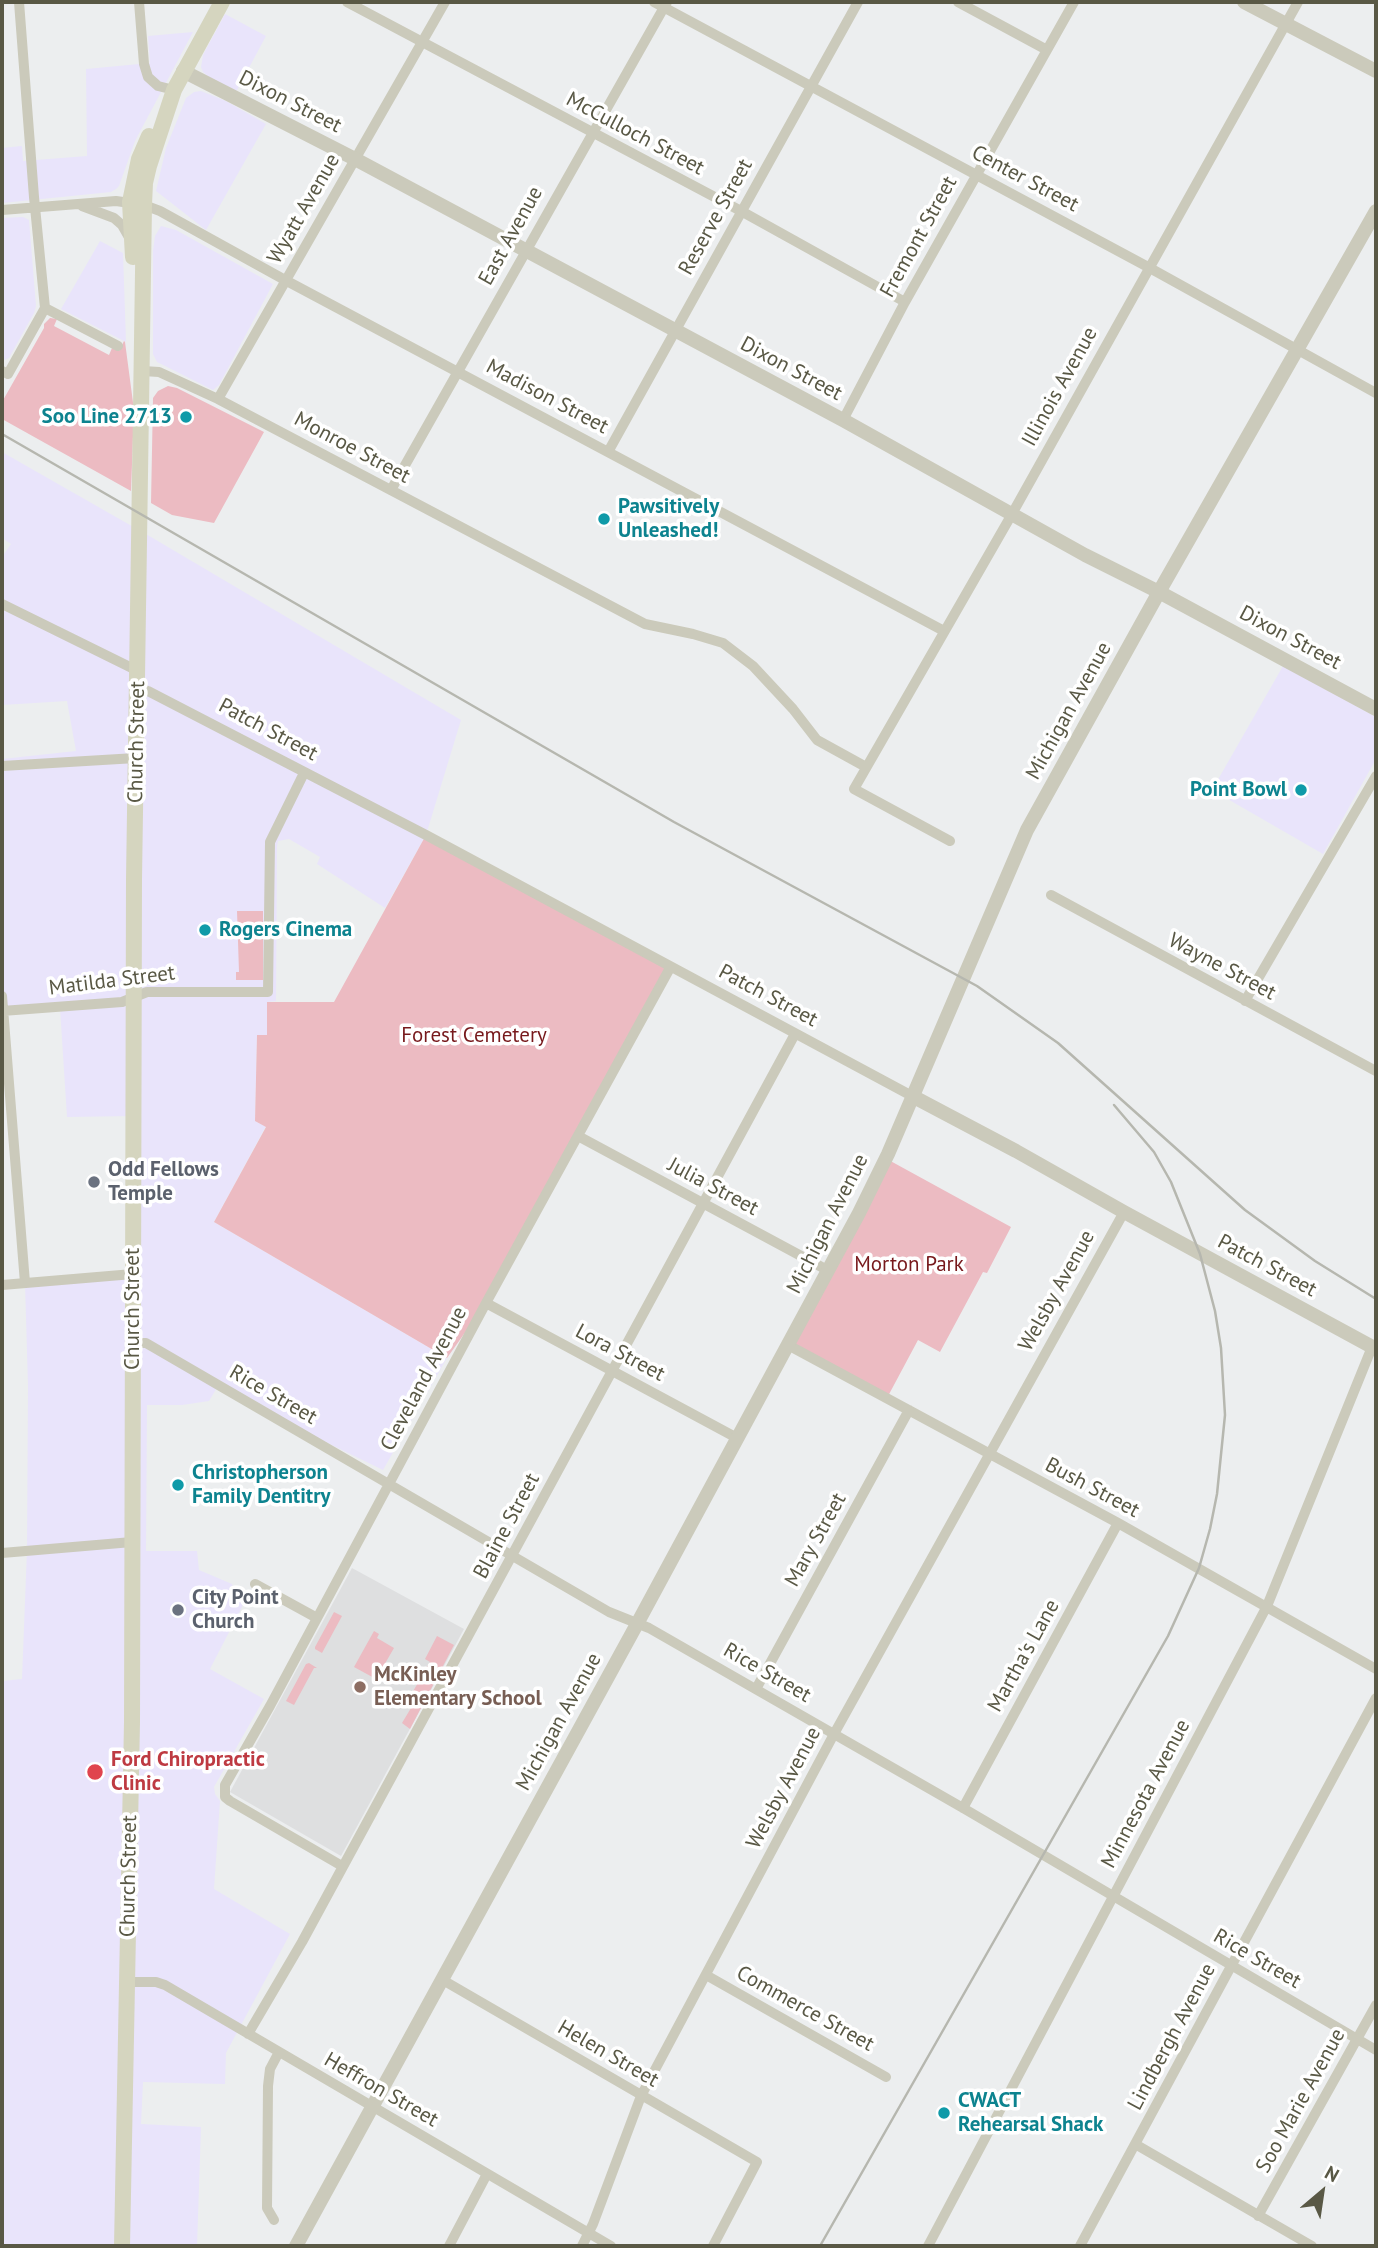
<!DOCTYPE html>
<style>
body{margin:0}
#map{position:relative;width:1378px;height:2248px;overflow:hidden;background:#eceeef;font-family:"PT Sans",sans-serif}
canvas{display:block}
.frame{position:absolute;inset:0;border:4px solid #595845;pointer-events:none}
.north{position:absolute;left:1287px;top:2157px;width:70px;height:70px;-webkit-text-stroke:5px #fff;paint-order:stroke;rotate:29deg;font-size:19px;font-weight:700;line-height:28px;text-align:center;color:#595845}
.north::after{content:'';display:block;margin:auto;width:24px;height:32px;background:#595845;clip-path:polygon(50% 0,100% 100%,50% 72%,0 100%)}
</style>
<div id="map">
<canvas width="1378" height="2248"></canvas>
<div class="frame"></div>
<div class="north">N</div>
</div>
<script>
const context = document.querySelector('canvas').getContext('2d');
context.lineJoin = 'round';
function paint(path, color) { context.fillStyle = color; context.fill(path, 'evenodd'); }
const poly = rows => new Path2D(rows.map(r => 'M' + r).join(''));
function strokePath(path, color, width, dash) { context.strokeStyle = color; context.lineWidth = width; context.lineCap = dash ? 'butt' : 'round'; context.setLineDash(dash || []); context.stroke(path); }
function label(font, color, halo, rows, align = 'center') {
  context.font = font + ' "PT Sans",sans-serif'; context.lineWidth = 7; context.setLineDash([]); context.textBaseline = 'middle'; context.strokeStyle = halo; context.fillStyle = color; for (const [text, x, y, turn = 0] of rows) {
    context.save(); context.translate(x, y); context.rotate((+turn || 0) * Math.PI / 180); context.textAlign = isNaN(turn) ? turn : align; if (halo) context.strokeText(text, 0, 0); context.fillText(text, 0, 0); context.restore();
  }
}
const commercial = poly([
 [225,14,266,36,236,92,210,78,203,72,201,67,203,55],
 [193,32,135,141,119,186,116,189,111,192,2,203,2,148,22,146,23,161,87,156,86,69,150,63,148,36],
 [201,91,226,101,266,124,206,230,156,191,166,148,186,98,194,92],
 [23,217,29,220,36,306,34,313,9,358,2,361,2,218],
 [161,226,176,230,273,284,219,385,213,390,157,362,153,354,153,251,155,236],
 [100,241,123,253,126,342,61,309],
 [2,452,151,537,461,720,426,835,385,908,317,864,320,857,289,839,278,841,277,847,276,1001,267,1002,267,1035,257,1035,255,1121,266,1126,214,1222,447,1358,383,1470,264,1412,218,1386,209,1401,182,1405,147,1405,146,1551,197,1551,199,1570,232,1584,236,1597,243,1605,210,1669,264,1699,214,1787,215,1794,220,1801,214,1889,290,1934,226,2053,225,2084,143,2082,141,2124,201,2127,197,2246,2,2246,2,1681,22,1679,27,1550,28,1386,25,1283,133,1274,134,1116,67,1117,60,1008,3,1011,2,759,76,751,67,701,2,705,2,557,11,544,2,538],
 [1283,666,1376,717,1376,759,1323,854,1212,790]
]);
const education = poly([
 [352,1568,464,1629,341,1856,230,1792]
]);
const green = poly([
 [50,318,57,319,54,326,109,355,112,348,119,351,124,341,125,342,134,410,131,491,2,419,2,402,44,328,44,324],
 [168,386,177,388,264,432,214,523,172,515,151,503,153,398,158,391],
 [426,835,670,968,486,1303,447,1358,214,1222,266,1127,255,1121,257,1035,267,1035,267,1002,334,1002],
 [237,911,263,911,263,980,236,980,236,972,239,972],
 [885,1158,1011,1227,987,1273,983,1272,940,1352,918,1340,887,1398,788,1345],
 [334,1612,342,1616,322,1653,315,1649,315,1647],
 [374,1631,379,1634,377,1638,394,1648,376,1679,354,1667],
 [437,1636,454,1645,410,1729,402,1723,414,1703,408,1700,430,1662,425,1659],
 [309,1663,317,1668,314,1668,294,1705,286,1701,306,1664]
]);
const minor = poly([
 [19,2,34,197,45,308],
 [139,2,144,64,148,77,158,86,174,90],
 [347,2,741,211,905,302],
 [654,2,1148,267,1376,393],
 [958,2,1047,50],
 [82,206,114,218,122,225,130,239],
 [2,210,116,201,144,205,160,211,285,280,944,631],
 [45,308,118,346],
 [2,371,8,374,45,308],
 [143,371,159,372,218,399,645,624,693,634,723,643,753,666,793,709,817,740,866,767],
 [218,399,445,2],
 [843,420,905,302,1074,2],
 [608,452,858,2],
 [391,490,667,2],
 [2,604,138,671],
 [137,688,148,691,426,835,912,1096],
 [2,766,136,758],
 [950,841,854,789,1012,514,1298,2],
 [1051,895,1376,1071],
 [2,996,25,1283],
 [1245,1001,1376,776],
 [2,1011,122,1002,147,992,268,992,270,842,304,773],
 [578,1136,829,1271],
 [2,1285,133,1274],
 [486,1303,737,1438],
 [133,1343,146,1343,609,1612,649,1628,963,1808,1376,2050],
 [788,1345,1118,1523,1376,1669],
 [2,1553,132,1542],
 [255,1584,317,1618],
 [756,1689,909,1410],
 [963,1808,1118,1523],
 [342,1866,230,1801,225,1797,225,1785,270,1706,486,1303,670,968],
 [706,1975,886,2077],
 [441,1979,757,2162,713,2246],
 [128,1982,156,1982,165,1985,611,2246],
 [248,2034,302,1942,795,1034],
 [1135,2144,1312,2246],
 [1258,2216,1376,2005],
 [274,2220,267,2208,268,2086,270,2069,279,2052],
 [449,2246,487,2174],
 [582,2246,593,2224,641,2096,834,1734,1124,1212],
 [928,2246,1267,1606,1372,1347],
 [1080,2246,1376,1698]
]);
const tertiary = poly([
 [1244,2,1376,71],
 [183,71,355,159,843,420,1085,555,1159,592,1376,709],
 [912,1096,1016,1151,1124,1212,1376,1349],
 [296,2246,637,1624,859,1213,888,1154,1027,830,1159,592,1376,211]
]);
const secondary = poly([
 [133,257,130,202,139,159,149,136],
 [122,2246,132,1722,134,879,144,205,145,183,149,166,174,90,222,2]
]);
const rail = poly([
 [2,434,674,822,977,986,1058,1043,1245,1210,1315,1261,1376,1299],
 [820,2246,1168,1636,1199,1568,1210,1529,1217,1494,1225,1415,1221,1348,1215,1311,1200,1254,1171,1182,1154,1152,1114,1105]
]);
const markers = [
 [186,417,7,"#0f9aa8"],
 [604,519,7,"#0f9aa8"],
 [1301,790,7,"#0f9aa8"],
 [205,930,7,"#0f9aa8"],
 [94,1182,7,"#6b7280"],
 [178,1485,7,"#0f9aa8"],
 [178,1610,7,"#6b7280"],
 [360,1687,7,"#8d6e63"],
 [95,1772,9,"#e0444e"],
 [944,2113,7,"#0f9aa8"]
];
const streetNames = [
 ["Dixon Street",290,102,27],
 ["McCulloch Street",635,134,28],
 ["Center Street",1025,179,28],
 ["Wyatt Avenue",304,209,-60],
 ["Reserve Street",716,217,-61],
 ["East Avenue",511,236,-61],
 ["Fremont Street",919,237,-61],
 ["Dixon Street",791,369,28],
 ["Illinois Avenue",1060,387,-61],
 ["Madison Street",547,397,28],
 ["Monroe Street",352,448,28],
 ["Dixon Street",1290,638,28],
 ["Michigan Avenue",1069,711,-61],
 ["Patch Street",268,730,28],
 ["Church Street",137,742,-89],
 ["Wayne Street",1222,967,28],
 ["Matilda Street",112,981,-7],
 ["Patch Street",768,996,28],
 ["Julia Street",713,1187,28],
 ["Michigan Avenue",828,1224,-63],
 ["Patch Street",1267,1266,28],
 ["Welsby Avenue",1057,1291,-61],
 ["Church Street",133,1309,-90],
 ["Lora Street",620,1353,28],
 ["Cleveland Avenue",424,1379,-62],
 ["Rice Street",273,1395,30],
 ["Bush Street",1092,1488,28],
 ["Blaine Street",507,1526,-62],
 ["Mary Street",816,1540,-61],
 ["Martha's Lane",1024,1656,-61],
 ["Rice Street",767,1673,30],
 ["Michigan Avenue",559,1722,-61],
 ["Welsby Avenue",784,1788,-62],
 ["Minnesota Avenue",1146,1794,-62],
 ["Church Street",129,1876,-89],
 ["Rice Street",1257,1959,30],
 ["Commerce Street",805,2009,29],
 ["Lindbergh Avenue",1172,2037,-62],
 ["Helen Street",608,2054,30],
 ["Heffron Street",381,2090,30],
 ["Soo Marie Avenue",1301,2101,-61]
];
const cultureNames = [
 ["Soo Line 2713",172,417,"right"],
 ["Pawsitively",618,507],
 ["Unleashed!",618,531],
 ["Point Bowl",1287,790,"right"],
 ["Rogers Cinema",219,930],
 ["Christopherson",192,1473],
 ["Family Dentitry",192,1497],
 ["CWACT",958,2101],
 ["Rehearsal Shack",958,2125]
];
const parkNames = [
 ["Forest Cemetery",474,1036],
 ["Morton Park",909,1265]
];
const worshipNames = [
 ["Odd Fellows",108,1170],
 ["Temple",108,1194],
 ["City Point",192,1598],
 ["Church",192,1622]
];
const educationNames = [
 ["McKinley",374,1675],
 ["Elementary School",374,1699]
];
const healthNames = [
 ["Ford Chiropractic",111,1760],
 ["Clinic",111,1784]
];
paint(commercial, '#e9e4fb');
paint(education, '#dedfe0');
paint(green, '#ecbbc2');
strokePath(minor, '#cbcabb', 10);
strokePath(tertiary, '#cbcabb', 14);
strokePath(secondary, '#d5d5bf', 16);
strokePath(rail, '#b6b7af', 2.5);
for (const [x, y, r, color] of markers) { const dot = new Path2D(); dot.arc(x, y, r, 0, 2 * Math.PI); context.fillStyle = color; context.fill(dot); strokePath(dot, '#fff', 2.5); }
label('21px', '#595845', '#fff', streetNames);
label('bold 21px', '#0d838f', '#fff', cultureNames, 'left');
label('21px', '#77191c', '#fff', parkNames);
label('bold 21px', '#5b616d', '#fff', worshipNames, 'left');
label('bold 21px', '#785e54', '#fff', educationNames, 'left');
label('bold 21px', '#be3a42', '#fff', healthNames, 'left');
</script>
